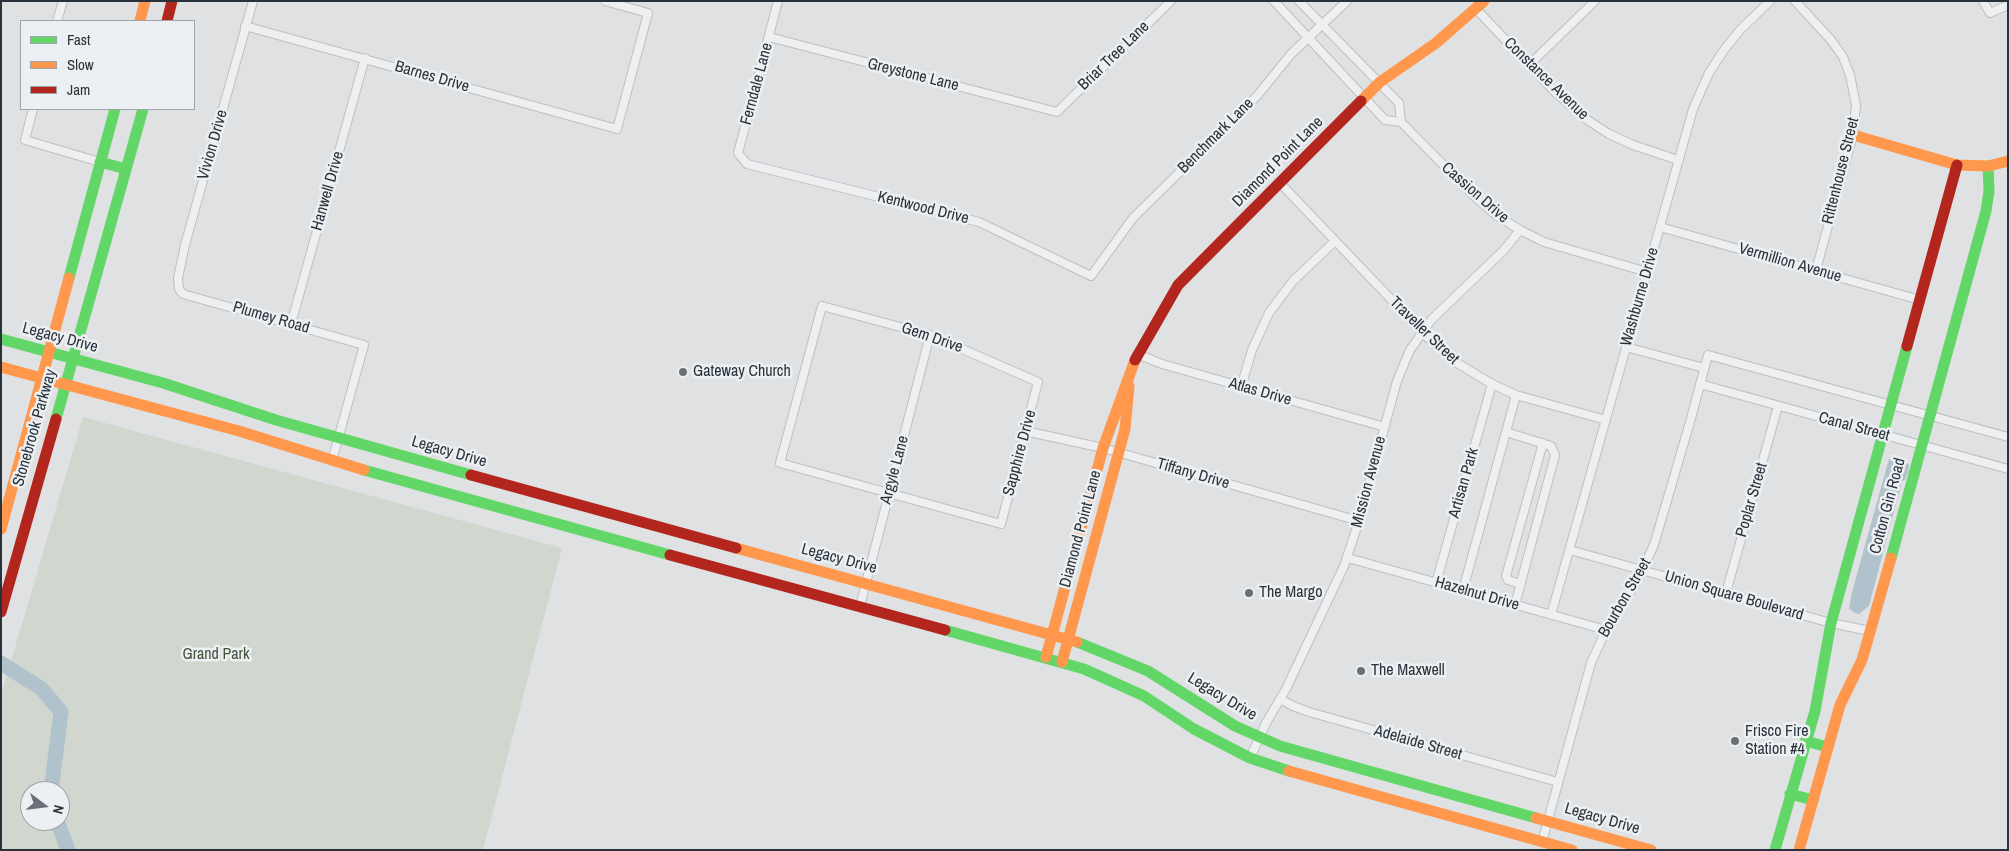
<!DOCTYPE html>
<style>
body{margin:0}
#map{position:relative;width:2009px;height:851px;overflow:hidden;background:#dfe1e3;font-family:"Archivo Narrow",sans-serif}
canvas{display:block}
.frame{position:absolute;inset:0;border:2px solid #29323a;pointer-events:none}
.legend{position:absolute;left:20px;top:20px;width:175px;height:90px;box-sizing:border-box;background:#ecf0f3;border:1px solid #9ea4a9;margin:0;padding:6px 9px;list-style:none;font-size:15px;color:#29323a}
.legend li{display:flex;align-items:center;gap:10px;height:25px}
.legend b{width:25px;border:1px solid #9ea4a9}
.north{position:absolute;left:20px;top:781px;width:50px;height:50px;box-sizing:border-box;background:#ecf0f3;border:1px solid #9ea4a9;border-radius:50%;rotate:105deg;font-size:14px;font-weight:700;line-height:20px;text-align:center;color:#29323a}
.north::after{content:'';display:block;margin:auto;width:18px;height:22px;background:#696f75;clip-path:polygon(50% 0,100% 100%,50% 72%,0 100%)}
</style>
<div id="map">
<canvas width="2009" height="851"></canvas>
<div class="frame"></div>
<ul class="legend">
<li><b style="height:6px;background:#63d668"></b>Fast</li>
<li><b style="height:6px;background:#ff974d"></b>Slow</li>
<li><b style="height:6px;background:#b3261e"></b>Jam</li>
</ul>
<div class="north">N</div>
</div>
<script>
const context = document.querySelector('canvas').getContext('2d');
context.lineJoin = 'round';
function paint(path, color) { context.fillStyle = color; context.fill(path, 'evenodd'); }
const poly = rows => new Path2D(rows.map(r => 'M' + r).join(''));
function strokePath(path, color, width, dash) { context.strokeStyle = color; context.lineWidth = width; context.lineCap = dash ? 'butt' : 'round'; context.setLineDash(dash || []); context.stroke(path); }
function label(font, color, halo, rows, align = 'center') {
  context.font = font + ' "Archivo Narrow",sans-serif'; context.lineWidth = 5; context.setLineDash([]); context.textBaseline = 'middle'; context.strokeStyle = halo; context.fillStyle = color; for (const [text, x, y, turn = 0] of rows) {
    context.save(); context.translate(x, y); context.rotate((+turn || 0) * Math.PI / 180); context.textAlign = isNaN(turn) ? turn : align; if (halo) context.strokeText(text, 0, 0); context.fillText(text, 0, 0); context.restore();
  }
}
const green = poly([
 [83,417,562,548,483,850,1,850,1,695],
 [30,791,60,791,60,821,30,821]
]);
const water = poly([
 [1894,458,1907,463,1909,465,1908,473,1905,480,1902,481,1869,606,1859,614,1855,613,1849,609,1852,592,1889,459]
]);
const river = poly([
 [1,663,42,689,61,712,51,791],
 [57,821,68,850]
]);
const street = poly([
 [253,1,185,245,178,278,179,289,183,294,190,296,364,345,332,461],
 [778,1,738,153,747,164,979,222,1091,276,1133,218,1257,96,1291,54,1347,1],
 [1274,1,1385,120,1401,122,1474,196,1496,215,1520,230,1544,242,1647,272],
 [1299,1,1399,103,1401,122],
 [1795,1,1831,40,1843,57,1850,75,1856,105,1853,135,1816,270],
 [1983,1,1990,13,2008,5],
 [1476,9,1556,93,1586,119,1609,134,1633,145,1678,160],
 [57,21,63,1],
 [245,26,617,129,648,13,605,1],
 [769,37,1057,112,1171,1],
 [1529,65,1595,1],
 [33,109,25,140,100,162],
 [1280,183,1427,337,1457,363,1492,384,1516,395,1606,420],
 [1660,227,1920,300],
 [822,306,930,335,1038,382,1001,524,780,463,822,306],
 [291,324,365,58],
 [1626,347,1704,368],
 [1137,354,1162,364,1385,427],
 [1700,384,2008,469],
 [1241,387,1252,350,1269,313,1293,281,1335,241],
 [1025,431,1103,448,1359,521],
 [1506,432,1551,446,1555,455,1515,605],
 [1570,550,1831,623,1870,631],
 [1348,558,1606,630],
 [1436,583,1492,384],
 [1520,584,1508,580,1506,576,1543,443],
 [1463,590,1516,395],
 [1726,593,1778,406],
 [860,606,930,335],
 [1551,615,1693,109,1709,73,1724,50,1740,30,1770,1],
 [1280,699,1293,706,1309,712,1558,782],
 [1250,758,1266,723,1286,689,1344,566,1359,521,1397,381,1410,350,1432,319,1504,250,1520,230],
 [1542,842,1591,663,1606,630,1636,583,1654,545,1690,422,1708,355,2008,437]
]);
const fast = poly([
 [100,162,126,169],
 [69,278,115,109],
 [1,339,163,383,276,420,471,475],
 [56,419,143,109],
 [364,470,670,555],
 [1891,558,1986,211,1989,191,1988,166],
 [945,630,1084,669,1144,696,1194,729,1250,758,1289,771],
 [1077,642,1148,671,1235,726,1280,746,1536,818],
 [1805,741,1828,747],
 [1790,794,1813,800],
 [1775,850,1815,711,1831,623,1907,346]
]);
const slow = poly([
 [140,21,145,1],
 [1361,101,1380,82,1436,43,1484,1],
 [1853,135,1957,165,1988,166,2008,161],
 [1,367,239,431,364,470],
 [1,529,69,278],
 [736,548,1077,642],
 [1046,657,1103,448,1135,360],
 [1062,662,1125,429,1129,386],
 [1289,771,1572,850],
 [1536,818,1651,850],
 [1799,850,1840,705,1862,660,1891,558]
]);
const jam = poly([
 [167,21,172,1],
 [1907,346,1957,165],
 [1135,360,1178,285,1361,101],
 [471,475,736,548],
 [670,555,945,630],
 [1,612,56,419]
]);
const markers = [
 [683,372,5,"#696f75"],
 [1249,593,5,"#696f75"],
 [1361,671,5,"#696f75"],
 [1735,741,5,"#696f75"]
];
const streetNames = [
 ["Briar Tree Lane",1114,56,-44],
 ["Greystone Lane",913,75,14],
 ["Barnes Drive",432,77,16],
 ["Constance Avenue",1546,79,44],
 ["Ferndale Lane",757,84,-75],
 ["Benchmark Lane",1216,136,-45],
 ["Vivion Drive",213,145,-74],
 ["Diamond Point Lane",1278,162,-45],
 ["Rittenhouse Street",1841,171,-76],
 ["Hanwell Drive",328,191,-74],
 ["Cassion Drive",1475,193,41],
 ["Kentwood Drive",923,208,14],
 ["Vermillion Avenue",1790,263,16],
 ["Washburne Drive",1640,297,-74],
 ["Plumey Road",271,318,16],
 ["Traveller Street",1424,331,44],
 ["Legacy Drive",60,338,15],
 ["Gem Drive",932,338,19],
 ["Atlas Drive",1260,392,16],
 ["Canal Street",1854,427,15],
 ["Stonebrook Parkway",35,428,-74],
 ["Legacy Drive",449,452,16],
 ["Sapphire Drive",1020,453,-75],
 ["Argyle Lane",895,470,-75],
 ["Tiffany Drive",1193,474,16],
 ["Mission Avenue",1369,482,-75],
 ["Artisan Park",1464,483,-74],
 ["Poplar Street",1752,500,-74],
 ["Cotton Gin Road",1888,506,-75],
 ["Diamond Point Lane",1081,529,-75],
 ["Legacy Drive",839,559,15],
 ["Hazelnut Drive",1477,594,16],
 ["Union Square Boulevard",1734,596,16],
 ["Bourbon Street",1625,598,-60],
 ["Legacy Drive",1222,697,31],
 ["Adelaide Street",1418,743,16],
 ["Legacy Drive",1602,819,16]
];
const poiNames = [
 ["Gateway Church",693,372],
 ["The Margo",1259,593],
 ["The Maxwell",1371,671],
 ["Frisco Fire",1745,732],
 ["Station #4",1745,750]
];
const parkNames = [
 ["Grand Park",216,655]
];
paint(green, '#d1d7cf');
paint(water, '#b0c2cb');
strokePath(river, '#b0c2cb', 15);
strokePath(street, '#bdbfc1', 10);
strokePath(street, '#eeeff0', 8);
strokePath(fast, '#63d668', 11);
strokePath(slow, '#ff974d', 11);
strokePath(jam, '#b3261e', 11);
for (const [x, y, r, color] of markers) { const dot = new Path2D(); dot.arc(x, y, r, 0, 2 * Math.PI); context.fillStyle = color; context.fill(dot); strokePath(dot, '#ecf0f3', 2); }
label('16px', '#29323a', '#ecf0f3', streetNames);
label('16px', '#29323a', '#ecf0f3', poiNames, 'left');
label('16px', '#425438', '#ecf0f3', parkNames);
</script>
